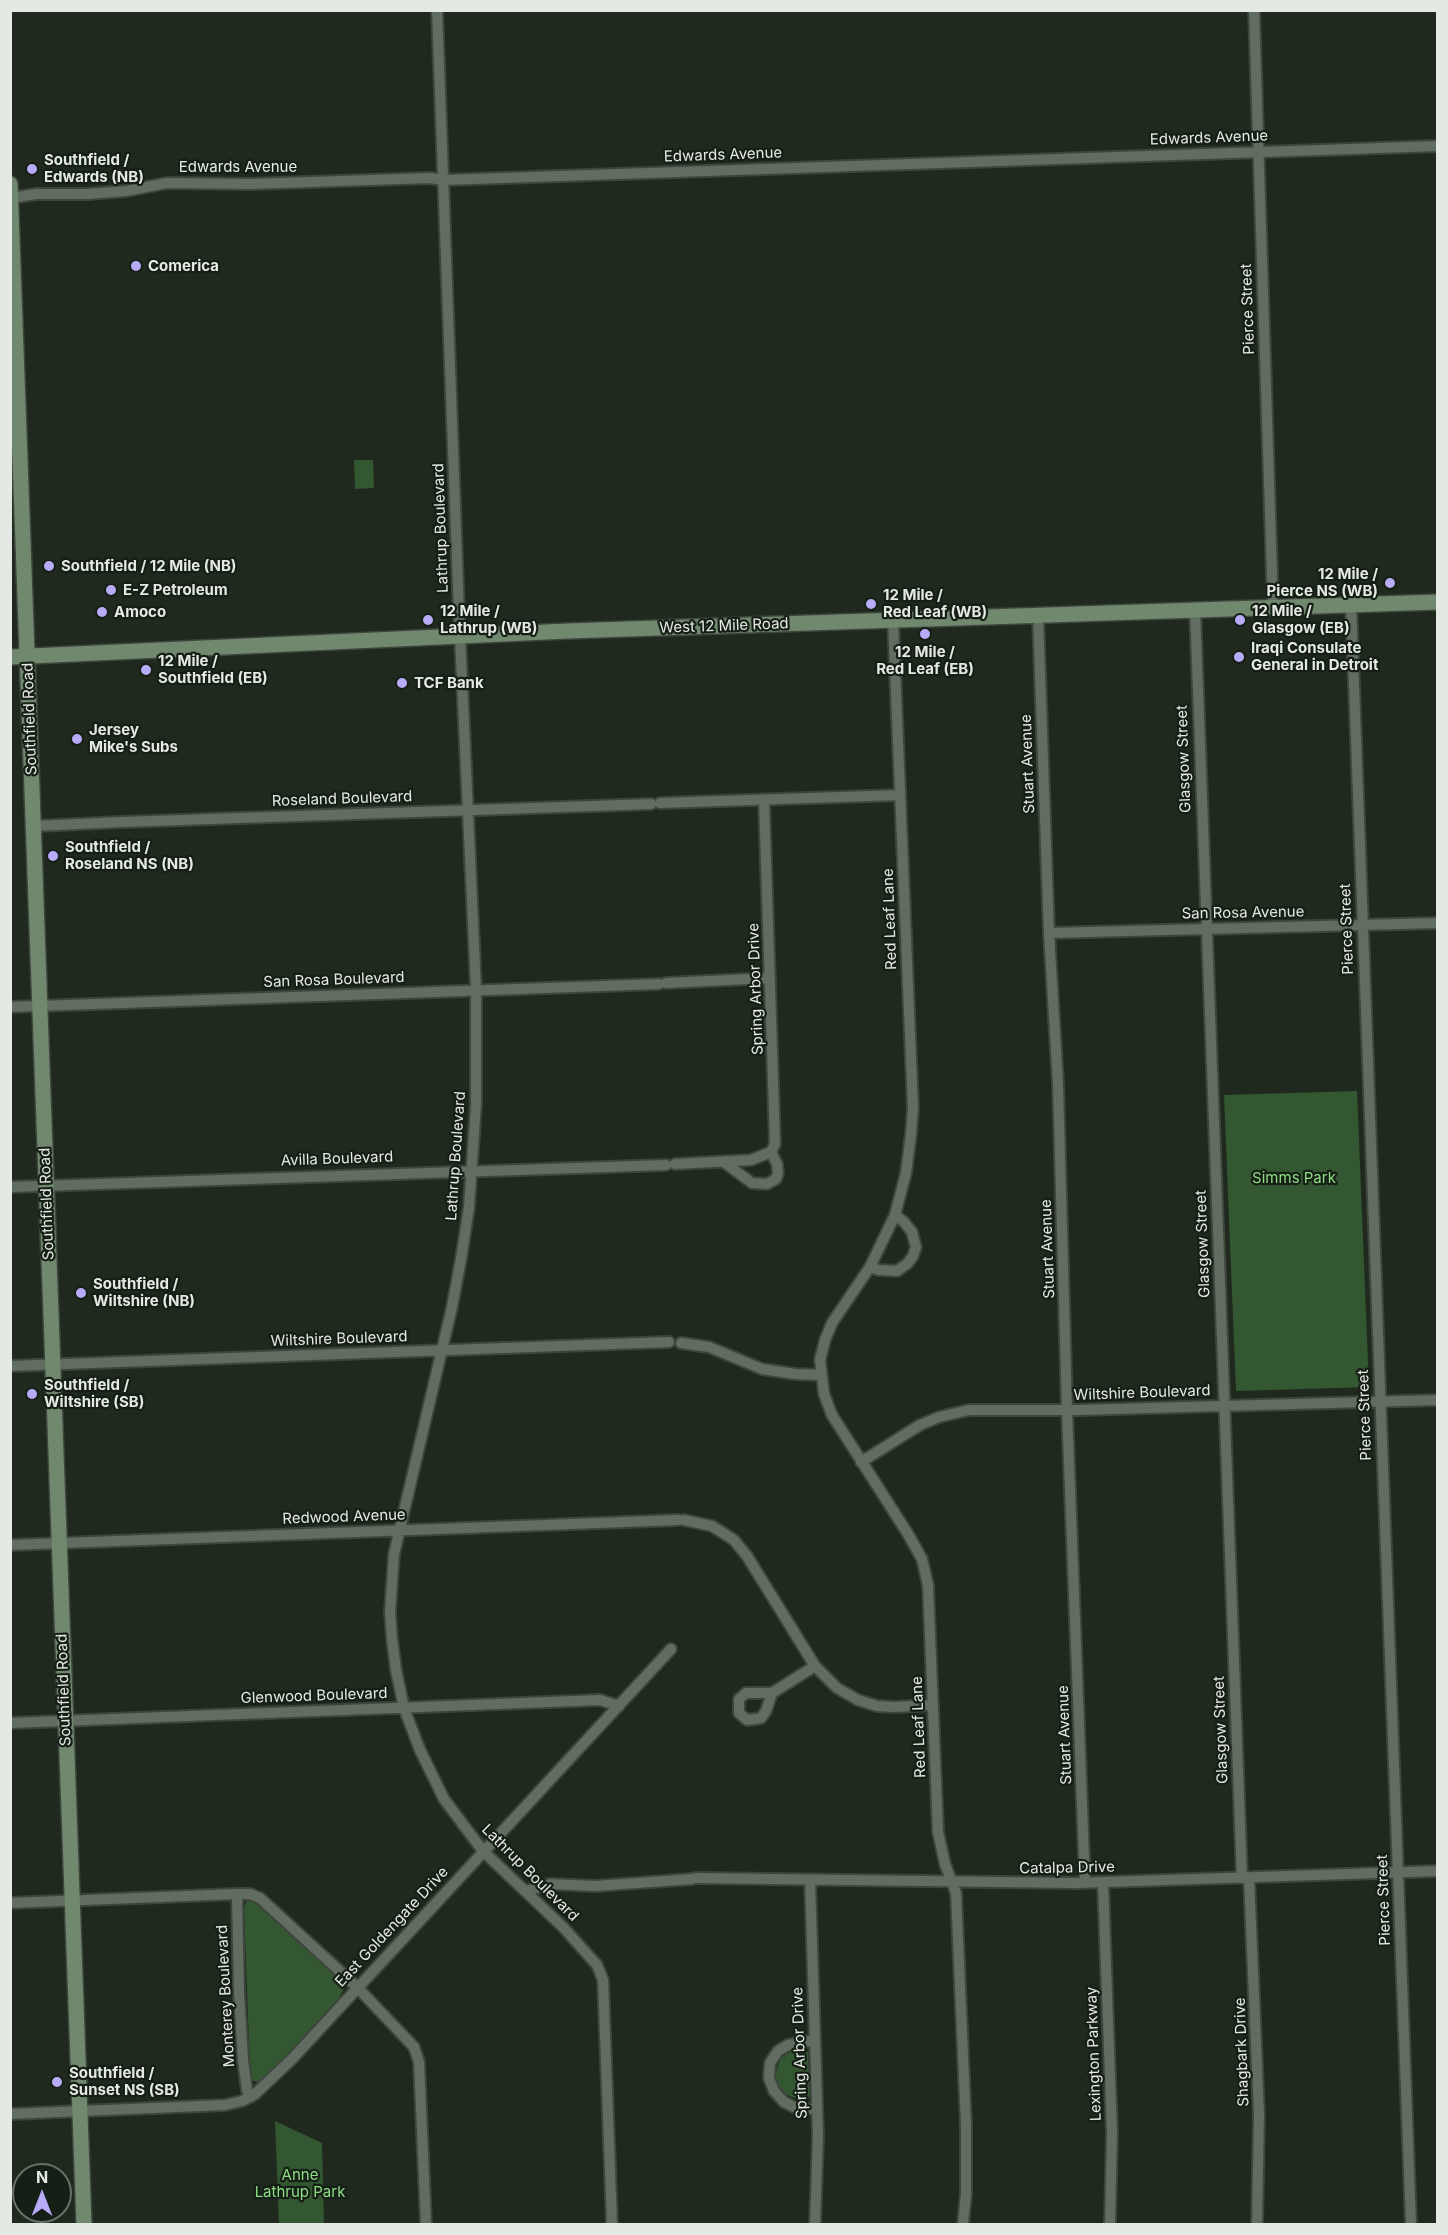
<!DOCTYPE html>
<style>
body{margin:0}
#map{position:relative;width:1448px;height:2235px;overflow:hidden;background:#1f291e;font-family:Inter,sans-serif}
canvas{display:block}
.frame{position:absolute;inset:0;border:12px solid #e4eae3;pointer-events:none}
.north{position:absolute;left:12px;top:2163px;width:60px;height:60px;box-sizing:border-box;background:#161f15;border:2px solid #687067;border-radius:50%;rotate:0deg;font-size:16px;font-weight:700;line-height:24px;text-align:center;color:#e4eae3}
.north::after{content:'';display:block;margin:auto;width:21px;height:27px;background:#b8abf7;clip-path:polygon(50% 0,100% 100%,50% 72%,0 100%)}
</style>
<div id="map">
<canvas width="1448" height="2235"></canvas>
<div class="frame"></div>
<div class="north">N</div>
</div>
<script>
const context = document.querySelector('canvas').getContext('2d');
context.lineJoin = 'round';
function paint(path, color) { context.fillStyle = color; context.fill(path, 'evenodd'); }
const poly = rows => new Path2D(rows.map(r => 'M' + r).join(''));
function strokePath(path, color, width, dash) { context.strokeStyle = color; context.lineWidth = width; context.lineCap = dash ? 'butt' : 'round'; context.setLineDash(dash || []); context.stroke(path); }
function label(font, color, halo, rows, align = 'center') {
  context.font = font + ' Inter,sans-serif'; context.lineWidth = 4.5; context.setLineDash([]); context.textBaseline = 'middle'; context.strokeStyle = halo; context.fillStyle = color; for (const [text, x, y, turn = 0] of rows) {
    context.save(); context.translate(x, y); context.rotate((+turn || 0) * Math.PI / 180); context.textAlign = isNaN(turn) ? turn : align; if (halo) context.strokeText(text, 0, 0); context.fillText(text, 0, 0); context.restore();
  }
}
const green = poly([
 [354,460,373,460,374,488,355,489],
 [1357,1091,1369,1387,1236,1391,1224,1095],
 [247,1899,257,1903,339,1978,344,1989,339,1998,298,2044,259,2083,252,2080,250,2072,244,1908],
 [801,2048,808,2052,810,2094,809,2099,802,2101,782,2093,776,2078,776,2071,781,2058,790,2051],
 [275,2121,322,2143,324,2224,279,2224]
]);
const street = poly([
 [437,10,459,614,476,989,476,1104,469,1207,461,1259,452,1307,394,1554,390,1612,392,1639,396,1670,404,1708,420,1750,444,1799,483,1851,563,1927,597,1965,603,1980,612,2224],
 [1254,10,1273,607],
 [11,198,36,194,88,194,126,191,167,183,250,184,430,178,443,180,1438,146],
 [1351,604,1411,2224],
 [1195,609,1242,1878],
 [1038,615,1049,933,1058,1084,1067,1410,1085,1883],
 [893,620,913,1108,911,1134,906,1173,895,1215,870,1267,832,1323,825,1340,820,1360,824,1394,832,1415,908,1534,922,1559,928,1585,938,1832,945,1864,956,1893,966,2125,966,2194,963,2224],
 [660,803,900,795],
 [35,826,122,822,651,804],
 [1049,933,1438,923],
 [666,983,770,978],
 [10,1007,659,984],
 [725,1163,752,1183,767,1184,776,1179,778,1173,777,1164,771,1152],
 [675,1164,751,1160,771,1152,775,1144,764,800],
 [10,1187,666,1165],
 [870,1267,879,1270,897,1271,907,1264,913,1256,916,1247,912,1232,904,1222,895,1215],
 [681,1343,709,1347,762,1369,795,1374,821,1375],
 [10,1366,669,1342],
 [861,1462,920,1425,939,1417,969,1410,1078,1410,1438,1400],
 [684,1520,712,1526,734,1540,747,1556,815,1666,837,1688,858,1700,877,1706,894,1707,932,1705],
 [10,1545,678,1520],
 [772,1693,766,1711,761,1718,747,1720,739,1713,739,1699,746,1693,772,1693,815,1666],
 [10,1723,600,1700,619,1706],
 [696,1878,1075,1883,1438,1871],
 [1249,1878,1259,2115,1257,2224],
 [810,1880,818,2135,815,2224],
 [1103,1883,1112,2133,1110,2224],
 [526,1891,550,1884,595,1886,692,1879],
 [237,1894,239,1993,243,2060,247,2090,251,2097],
 [10,1903,237,1894,250,1894,260,1898,357,1987,414,2047,419,2062,426,2224],
 [815,2040,788,2045,778,2051,770,2063,769,2078,774,2091,784,2102,796,2108,817,2109],
 [10,2114,225,2105,242,2101,255,2094,292,2059,671,1649]
]);
const secondary = poly([
 [10,184,84,2224],
 [10,657,568,631,1438,602]
]);
const markers = [
 [32,169,6,"#b8abf7"],
 [136,266,6,"#b8abf7"],
 [49,566,6,"#b8abf7"],
 [1390,583,6,"#b8abf7"],
 [111,590,6,"#b8abf7"],
 [871,604,6,"#b8abf7"],
 [102,612,6,"#b8abf7"],
 [428,620,6,"#b8abf7"],
 [1240,620,6,"#b8abf7"],
 [925,634,6,"#b8abf7"],
 [1239,657,6,"#b8abf7"],
 [146,670,6,"#b8abf7"],
 [402,683,6,"#b8abf7"],
 [77,739,6,"#b8abf7"],
 [53,856,6,"#b8abf7"],
 [81,1293,6,"#b8abf7"],
 [32,1394,6,"#b8abf7"],
 [57,2082,6,"#b8abf7"]
];
const streetNames = [
 ["Edwards Avenue",1209,138,-2],
 ["Edwards Avenue",723,155,-2],
 ["Edwards Avenue",238,167],
 ["Pierce Street",1248,309,-92],
 ["Lathrup Boulevard",441,528,-92],
 ["West 12 Mile Road",724,626,-2],
 ["Southfield Road",30,719,-92],
 ["Glasgow Street",1184,759,-92],
 ["Stuart Avenue",1028,764,-92],
 ["Roseland Boulevard",342,799,-2],
 ["San Rosa Avenue",1243,913,-1],
 ["Red Leaf Lane",890,919,-92],
 ["Pierce Street",1347,929,-92],
 ["San Rosa Boulevard",334,980,-2],
 ["Spring Arbor Drive",756,989,-92],
 ["Lathrup Boulevard",456,1156,-86],
 ["Avilla Boulevard",337,1159,-2],
 ["Southfield Road",47,1204,-92],
 ["Glasgow Street",1203,1244,-92],
 ["Stuart Avenue",1048,1249,-92],
 ["Wiltshire Boulevard",339,1339,-2],
 ["Wiltshire Boulevard",1142,1393,-2],
 ["Pierce Street",1365,1415,-92],
 ["Redwood Avenue",344,1517,-2],
 ["Southfield Road",64,1690,-92],
 ["Glenwood Boulevard",314,1696,-2],
 ["Red Leaf Lane",919,1727,-92],
 ["Glasgow Street",1221,1730,-92],
 ["Stuart Avenue",1065,1735,-92],
 ["Catalpa Drive",1067,1868,-1],
 ["Lathrup Boulevard",530,1873,45],
 ["Pierce Street",1384,1900,-92],
 ["East Goldengate Drive",392,1927,-47],
 ["Monterey Boulevard",226,1996,-93],
 ["Shagbark Drive",1242,2052,-92],
 ["Spring Arbor Drive",800,2053,-92],
 ["Lexington Parkway",1094,2054,-92]
];
const poiNames = [
 ["Southfield /",44,160],
 ["Edwards (NB)",44,177],
 ["Comerica",148,266],
 ["Southfield / 12 Mile (NB)",61,566],
 ["12 Mile /",1378,574,"right"],
 ["Pierce NS (WB)",1378,591,"right"],
 ["E-Z Petroleum",123,590],
 ["12 Mile /",883,595],
 ["Red Leaf (WB)",883,612],
 ["12 Mile /",440,611],
 ["Lathrup (WB)",440,628],
 ["12 Mile /",1252,611],
 ["Glasgow (EB)",1252,628],
 ["Amoco",114,612],
 ["Iraqi Consulate",1251,648],
 ["General in Detroit",1251,665],
 ["12 Mile /",925,652,"center"],
 ["Red Leaf (EB)",925,669,"center"],
 ["12 Mile /",158,661],
 ["Southfield (EB)",158,678],
 ["TCF Bank",414,683],
 ["Jersey",89,730],
 ["Mike's Subs",89,747],
 ["Southfield /",65,847],
 ["Roseland NS (NB)",65,864],
 ["Southfield /",93,1284],
 ["Wiltshire (NB)",93,1301],
 ["Southfield /",44,1385],
 ["Wiltshire (SB)",44,1402],
 ["Southfield /",69,2073],
 ["Sunset NS (SB)",69,2090]
];
const parkNames = [
 ["Simms Park",1294,1178],
 ["Anne",300,2175],
 ["Lathrup Park",300,2192]
];
paint(green, '#335730');
strokePath(street, '#3e453d', 14);
strokePath(secondary, '#3e453d', 18);
strokePath(street, '#616d60', 10);
strokePath(secondary, '#70886e', 15);
for (const [x, y, r, color] of markers) { const dot = new Path2D(); dot.arc(x, y, r, 0, 2 * Math.PI); context.fillStyle = color; context.fill(dot); strokePath(dot, '#161f15', 2); }
label('15px', '#e4eae3', '#161f15', streetNames);
label('bold 15px', '#e4eae3', '#161f15', poiNames, 'left');
label('15px', '#8ddd84', '#161f15', parkNames);
</script>
